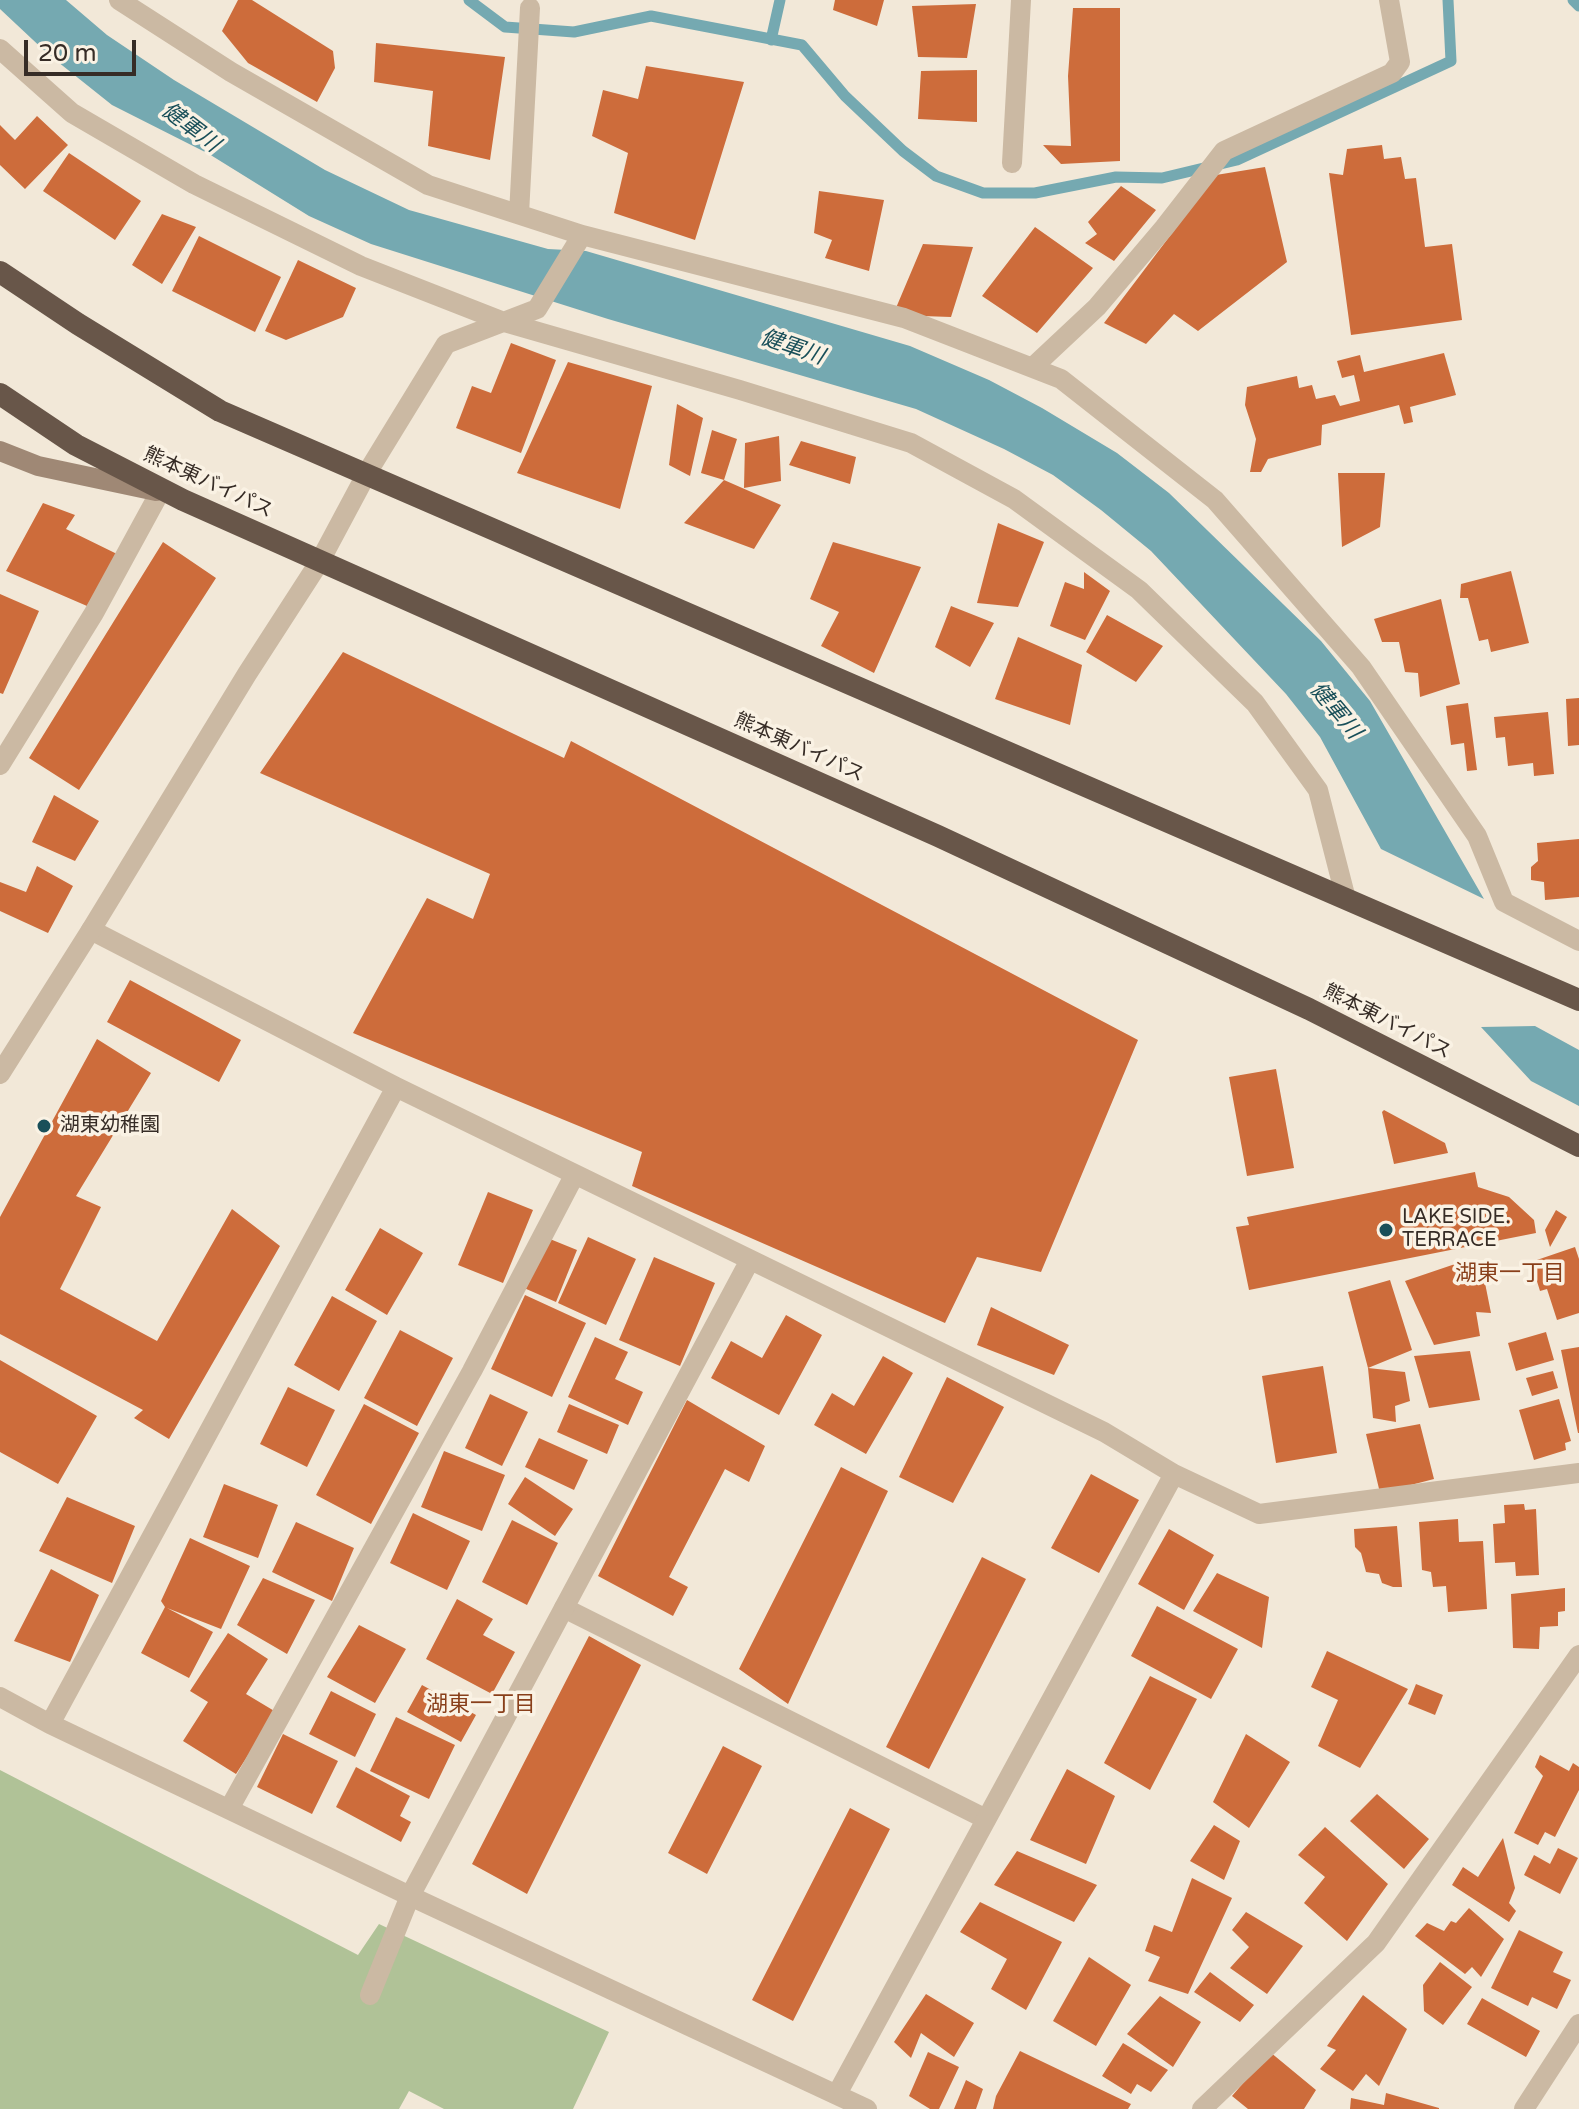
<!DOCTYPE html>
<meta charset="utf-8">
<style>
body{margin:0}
#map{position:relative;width:1579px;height:2109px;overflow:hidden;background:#f2e8d8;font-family:"Varela Round",sans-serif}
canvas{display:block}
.scale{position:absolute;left:24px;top:40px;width:112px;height:36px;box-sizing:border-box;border:4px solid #362c26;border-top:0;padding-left:10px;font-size:24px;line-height:28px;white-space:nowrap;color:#362c26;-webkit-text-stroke:6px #faf2e4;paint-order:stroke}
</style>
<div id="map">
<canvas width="1579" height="2109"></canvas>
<div class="scale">20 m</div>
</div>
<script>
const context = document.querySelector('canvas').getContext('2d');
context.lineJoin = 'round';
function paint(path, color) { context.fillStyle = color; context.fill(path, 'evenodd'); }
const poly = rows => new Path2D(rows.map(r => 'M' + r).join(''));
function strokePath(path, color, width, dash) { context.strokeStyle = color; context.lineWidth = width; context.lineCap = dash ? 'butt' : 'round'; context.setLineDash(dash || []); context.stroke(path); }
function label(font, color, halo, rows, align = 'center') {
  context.font = font + ' "Varela Round","Noto Sans JP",sans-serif'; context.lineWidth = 7; context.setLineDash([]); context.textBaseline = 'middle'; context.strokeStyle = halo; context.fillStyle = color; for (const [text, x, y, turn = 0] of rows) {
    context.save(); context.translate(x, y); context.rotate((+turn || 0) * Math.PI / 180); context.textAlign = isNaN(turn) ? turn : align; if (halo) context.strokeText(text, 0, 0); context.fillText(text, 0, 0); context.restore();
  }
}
const green = poly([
 [0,1770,358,1955,379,1924,609,2032,573,2109,444,2109,409,2091,399,2109,0,2109]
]);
const water = poly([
 [0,0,66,0,107,35,174,80,325,170,409,210,548,249,586,251,910,346,989,380,1042,408,1117,453,1169,493,1321,641,1370,701,1484,899,1381,849,1320,737,1286,694,1151,551,1101,510,1053,475,1004,449,916,409,608,319,371,244,309,216,209,154,112,105,48,54,0,9],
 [1535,1026,1579,1050,1579,1106,1531,1081,1481,1027]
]);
const stream = poly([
 [469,0,505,27,574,32,651,16,802,45,845,96,903,151,936,176,983,193,1035,193,1116,177,1162,178,1237,160,1451,61,1448,0],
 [1573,0,1579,6],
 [771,40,780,0]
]);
const building = poly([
 [238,0,252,0,333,51,335,68,317,102,248,63,222,31],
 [835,0,884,0,877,26,833,10],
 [976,4,967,58,918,57,912,6],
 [1073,8,1120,8,1120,161,1061,164,1043,145,1071,146,1068,76],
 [376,43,505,57,490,160,428,146,433,91,374,82],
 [646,66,744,82,695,240,614,213,628,153,592,136,603,90,638,99],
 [977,70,977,122,918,119,921,71],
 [37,116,68,145,25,189,0,165,0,125,15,140],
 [1382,145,1384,159,1401,157,1405,179,1416,178,1425,247,1452,244,1462,320,1351,335,1329,173,1343,175,1347,149],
 [69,153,141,201,115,240,43,191],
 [1265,167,1287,262,1198,331,1174,314,1146,344,1104,323,1216,175],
 [1121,186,1156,210,1114,261,1085,243,1097,234,1088,222],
 [819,191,884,200,869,271,825,258,832,240,814,233],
 [162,214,196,227,162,284,132,265],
 [1035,227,1093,268,1037,333,982,296],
 [199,236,281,277,255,332,172,291],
 [923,244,973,247,951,317,893,315],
 [298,260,356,288,343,317,286,340,265,331],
 [511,343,556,360,521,453,456,428,472,386,491,393],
 [1444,353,1456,395,1410,407,1413,422,1404,424,1399,405,1322,425,1321,445,1268,459,1261,472,1250,472,1256,439,1245,405,1247,387,1297,376,1299,388,1312,385,1316,399,1335,395,1340,406,1360,401,1354,375,1342,378,1337,361,1360,355,1364,372],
 [568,362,652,386,620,509,517,473],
 [677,404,703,418,690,476,669,465],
 [712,430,737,439,724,480,701,473],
 [779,436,781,481,744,488,745,443],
 [801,441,856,457,850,484,789,465],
 [1338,473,1385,473,1380,527,1342,547],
 [724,480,781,505,754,549,684,523],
 [43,503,75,515,66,529,117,554,87,606,6,571],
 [998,523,1044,542,1018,607,977,603],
 [163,542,216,578,79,790,29,758],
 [833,542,921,567,874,673,821,646,839,612,810,599],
 [1511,571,1529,643,1491,652,1488,639,1479,641,1468,598,1460,598,1461,584],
 [1084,572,1110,591,1085,640,1050,626,1065,582,1084,589],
 [0,594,39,611,3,694,0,693],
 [1441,599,1460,684,1420,697,1418,673,1405,672,1399,642,1382,642,1374,619],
 [951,606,994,623,970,667,935,647],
 [1107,615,1163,646,1136,682,1086,652],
 [1018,637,1082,665,1070,725,995,699],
 [343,652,564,758,571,741,1138,1040,1041,1272,977,1257,945,1323,632,1186,642,1152,353,1033,427,898,473,919,490,874,260,773],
 [1579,698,1579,745,1568,746,1566,699],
 [1468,703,1477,770,1467,771,1464,743,1451,745,1446,706],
 [1548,712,1554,774,1534,776,1533,763,1508,766,1505,737,1496,738,1494,717],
 [54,795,99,821,75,861,32,842],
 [1579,839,1579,897,1545,900,1544,882,1531,880,1531,867,1538,861,1537,843],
 [37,866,73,886,48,933,0,911,0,882,26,892],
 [130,980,241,1040,219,1082,107,1022],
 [97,1039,151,1073,76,1196,101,1207,60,1289,157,1341,232,1209,280,1246,169,1439,134,1418,143,1410,0,1334,0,1217],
 [1276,1069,1294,1168,1247,1176,1229,1077],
 [1384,1110,1445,1143,1448,1153,1394,1164,1382,1112],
 [1475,1172,1478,1187,1509,1197,1534,1220,1536,1233,1249,1290,1236,1227,1249,1225,1247,1217],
 [488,1192,533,1210,503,1283,458,1265],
 [1556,1210,1567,1217,1550,1247,1545,1230],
 [380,1228,423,1253,387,1315,345,1290],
 [545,1237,577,1250,556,1302,524,1288],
 [588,1237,636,1259,606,1325,558,1303],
 [1575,1247,1579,1259,1579,1313,1557,1320,1547,1289,1540,1291,1531,1262],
 [654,1257,715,1283,680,1366,619,1340],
 [1461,1262,1469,1274,1482,1268,1491,1313,1476,1312,1480,1336,1434,1345,1405,1281],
 [1390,1280,1412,1350,1368,1368,1348,1292],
 [525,1295,586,1323,552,1397,491,1369],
 [332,1296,377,1321,339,1391,294,1365],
 [991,1307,1069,1345,1054,1375,977,1345],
 [786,1315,822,1335,779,1415,711,1378,731,1341,762,1358],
 [400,1330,453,1358,417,1426,364,1398],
 [1546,1332,1554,1360,1516,1371,1508,1343],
 [595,1337,628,1352,615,1379,643,1392,628,1425,568,1397],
 [1579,1347,1579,1433,1578,1433,1561,1350],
 [1470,1351,1480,1400,1429,1408,1414,1356],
 [883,1356,913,1373,866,1454,814,1425,832,1393,854,1406],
 [0,1360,97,1416,58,1484,0,1452],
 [1323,1366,1337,1453,1276,1463,1262,1376],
 [1368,1368,1405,1372,1410,1401,1395,1406,1396,1422,1373,1418],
 [1553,1371,1558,1388,1532,1396,1526,1378],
 [947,1377,1004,1407,953,1503,899,1477],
 [288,1387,335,1410,307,1467,260,1444],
 [490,1394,528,1412,502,1466,465,1448],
 [1559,1399,1571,1441,1565,1443,1566,1450,1534,1460,1519,1410],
 [687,1400,765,1446,749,1482,725,1469,669,1577,688,1587,673,1616,598,1576],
 [364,1404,419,1433,371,1524,316,1495],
 [569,1404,619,1425,607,1454,557,1432],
 [1420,1424,1434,1479,1380,1493,1366,1434],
 [539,1438,588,1460,574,1490,525,1467],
 [444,1451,505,1475,482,1531,421,1507],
 [841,1467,888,1491,788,1704,739,1669],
 [1091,1474,1139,1500,1099,1573,1051,1548],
 [525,1477,573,1509,555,1536,508,1504],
 [224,1484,278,1505,258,1558,203,1537],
 [67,1497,135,1526,112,1583,39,1551],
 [1524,1504,1525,1510,1536,1509,1539,1575,1516,1576,1515,1562,1495,1563,1493,1524,1505,1523,1504,1505],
 [413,1513,470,1541,447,1590,390,1563],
 [1458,1519,1459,1542,1483,1541,1487,1609,1448,1612,1446,1586,1433,1587,1431,1572,1422,1570,1419,1522],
 [512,1520,558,1543,527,1605,482,1582],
 [296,1522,354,1548,332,1601,272,1572],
 [1397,1526,1402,1587,1393,1587,1382,1583,1379,1574,1366,1572,1361,1553,1355,1547,1354,1529],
 [1169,1529,1214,1555,1184,1610,1138,1584],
 [190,1538,250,1566,221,1629,167,1608,213,1632,189,1678,141,1653,165,1607,161,1601],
 [982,1557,1026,1579,929,1769,886,1747],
 [51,1569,99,1595,70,1662,14,1641],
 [1217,1573,1269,1597,1262,1648,1193,1611],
 [263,1578,315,1600,287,1654,237,1625],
 [1565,1588,1565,1611,1558,1612,1558,1626,1540,1627,1539,1649,1513,1648,1511,1594],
 [457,1599,493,1619,483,1635,515,1652,492,1694,426,1659],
 [1157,1606,1238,1649,1211,1699,1131,1656],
 [359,1625,406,1649,375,1703,327,1677],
 [228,1633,268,1659,246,1694,276,1712,236,1774,183,1741,208,1702,190,1691],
 [589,1636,641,1665,527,1894,472,1864],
 [1327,1651,1408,1689,1360,1768,1318,1746,1338,1700,1311,1687],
 [1150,1676,1197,1699,1150,1790,1104,1763],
 [1416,1684,1443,1695,1435,1715,1408,1704],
 [422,1685,476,1715,461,1742,407,1712],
 [331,1691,376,1714,355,1757,309,1734],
 [396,1717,455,1745,429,1799,370,1771],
 [283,1734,338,1761,312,1814,257,1787],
 [1246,1734,1290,1762,1249,1828,1213,1802],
 [723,1746,762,1766,707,1874,668,1853],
 [1540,1755,1569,1771,1573,1763,1579,1767,1579,1790,1555,1837,1545,1832,1538,1845,1514,1833,1543,1776,1535,1767],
 [356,1767,410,1796,400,1816,411,1822,401,1842,336,1807],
 [1067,1769,1115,1796,1086,1864,1030,1840],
 [1377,1794,1429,1839,1404,1869,1350,1821],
 [850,1808,890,1829,793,2021,752,2000],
 [1214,1825,1240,1841,1224,1880,1190,1861],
 [1325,1827,1388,1884,1347,1941,1304,1903,1325,1877,1298,1855],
 [1503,1838,1515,1888,1509,1903,1516,1911,1509,1922,1452,1885,1463,1867,1478,1877],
 [1558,1848,1578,1858,1560,1894,1524,1875,1534,1855,1550,1864],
 [1017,1851,1097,1885,1074,1922,994,1885],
 [1192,1878,1232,1898,1188,1994,1148,1981,1160,1957,1145,1951,1154,1925,1172,1932],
 [980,1902,1062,1942,1026,2010,991,1989,1007,1959,960,1932],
 [1469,1908,1504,1939,1481,1977,1472,1967,1465,1974,1415,1936,1427,1923,1444,1931,1451,1921,1456,1923],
 [1246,1912,1303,1946,1267,1994,1230,1968,1249,1947,1232,1930],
 [1519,1930,1563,1952,1553,1972,1571,1980,1557,2009,1532,1997,1528,2006,1491,1988],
 [1089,1957,1131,1985,1096,2046,1053,2021],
 [1440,1962,1472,1987,1443,2025,1424,2011,1423,1985],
 [1210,1972,1254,2005,1240,2022,1194,1992],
 [926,1994,974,2023,954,2057,921,2033,911,2058,894,2042],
 [1363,1995,1407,2029,1379,2086,1366,2074,1353,2091,1320,2069,1336,2050,1327,2046],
 [1160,1996,1201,2022,1173,2067,1127,2034],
 [1482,1998,1540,2031,1526,2057,1467,2024],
 [1123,2043,1168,2070,1151,2092,1137,2084,1131,2094,1102,2076],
 [1020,2051,1131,2104,1128,2109,993,2109,996,2096],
 [928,2052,959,2067,939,2109,930,2109,909,2096],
 [1270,2052,1316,2090,1304,2109,1248,2109,1232,2096],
 [966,2080,983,2089,976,2109,954,2109],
 [1386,2093,1439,2108,1439,2109,1350,2109,1351,2098,1384,2105]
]);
const service = poly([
 [564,1608,986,1819]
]);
const minor = poly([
 [119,0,231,72,428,185,582,235,904,318,1061,379,1215,500,1361,667,1477,836,1504,902,1579,941],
 [0,49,72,113,194,184,361,266,504,322,740,390,911,443,1014,499,1139,590,1255,703,1318,790,1346,899],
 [1012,163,1021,0],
 [519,214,530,8],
 [1033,367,1097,307,1164,228,1224,151,1392,73,1400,62,1389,0],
 [320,561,367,473,446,344,537,309,582,235],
 [0,765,94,613,160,492],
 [91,930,396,1087,1104,1432,1174,1474,1259,1514,1579,1473],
 [0,1697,50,1724,410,1896,867,2109],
 [50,1724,396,1087],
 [229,1809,472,1371,575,1174],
 [370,1995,410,1896,750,1260],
 [837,2094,1174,1474],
 [1202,2109,1376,1943,1579,1655],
 [1524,2109,1579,2024]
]);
const tertiary = poly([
 [0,1074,91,930,247,674,320,561]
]);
const secondary = poly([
 [0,451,38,466,156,491]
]);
const trunk = poly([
 [0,272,78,324,220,411,1579,1000],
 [0,394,76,445,183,500,938,836,1309,1009,1579,1146]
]);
const markers = [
 [44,1126,8,"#194f59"],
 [1386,1230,8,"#194f59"]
];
const streetNames = [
 ["熊本東バイパス",208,483,25],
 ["熊本東バイパス",799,748,24],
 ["熊本東バイパス",1387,1022,27]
];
const poiNames = [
 ["湖東幼稚園",60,1126],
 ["LAKE SIDE.",1402,1218],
 ["TERRACE",1402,1241]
];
const waterNames = [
 ["健軍川",190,128,37],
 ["健軍川",792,348,19],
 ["健軍川",1335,711,50]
];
const neighbourhoodNames = [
 ["湖東一丁目",1510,1274],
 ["湖東一丁目",481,1705]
];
paint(green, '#b0c297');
paint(water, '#75a9b1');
strokePath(stream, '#75a9b1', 11);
paint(building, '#cd6c3b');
strokePath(service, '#cbb9a3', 20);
strokePath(minor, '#cbb9a3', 20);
strokePath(tertiary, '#cbb9a3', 20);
strokePath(secondary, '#9f8875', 20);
strokePath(trunk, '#685649', 22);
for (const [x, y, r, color] of markers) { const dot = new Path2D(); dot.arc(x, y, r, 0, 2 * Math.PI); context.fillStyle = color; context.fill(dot); strokePath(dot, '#faf2e4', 3); }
label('20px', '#362c26', '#faf2e4', streetNames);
label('20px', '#362c26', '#faf2e4', poiNames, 'left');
label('italic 22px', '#194f59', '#faf2e4', waterNames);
label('22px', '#893f1a', '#faf2e4', neighbourhoodNames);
</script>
